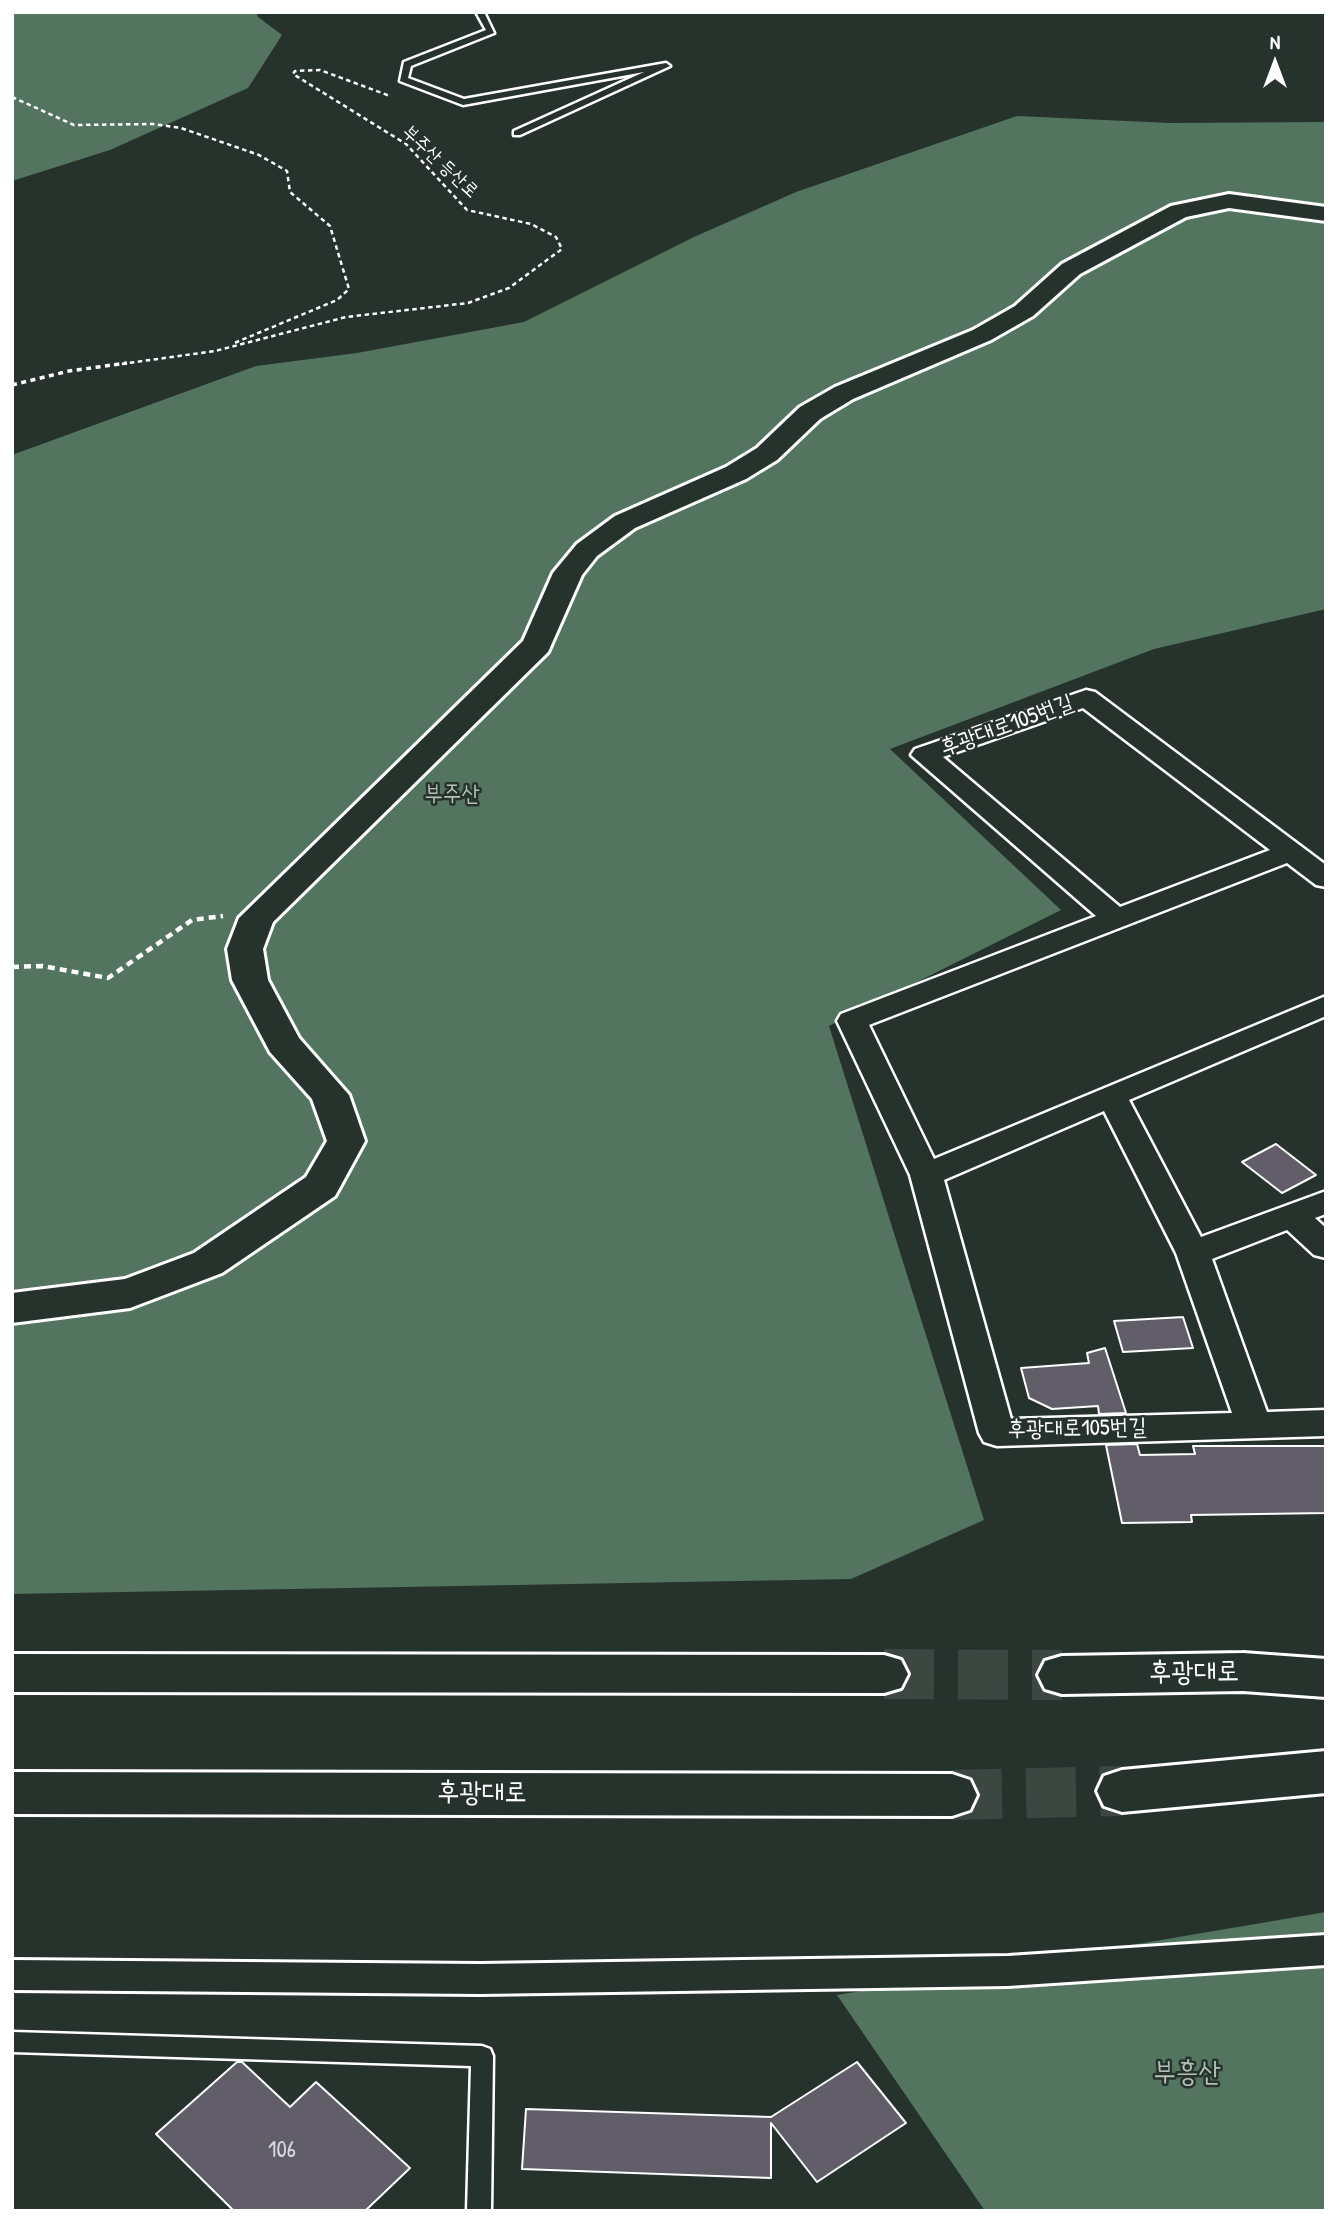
<!DOCTYPE html>
<meta charset="utf-8">
<style>
body{margin:0}
#map{position:relative;width:1338px;height:2223px;overflow:hidden;background:#26332d;font-family:"Patrick Hand",sans-serif}
canvas{display:block}
.frame{position:absolute;inset:0;border:14px solid #fff;pointer-events:none}
.north{position:absolute;left:1240px;top:28px;width:70px;height:70px;-webkit-text-stroke:5px #26332d;paint-order:stroke;rotate:0deg;font-size:19px;font-weight:700;line-height:28px;text-align:center;color:#fff}
.north::after{content:'';display:block;margin:auto;width:24px;height:32px;background:#fff;clip-path:polygon(50% 0,100% 100%,50% 72%,0 100%)}
</style>
<div id="map">
<canvas width="1338" height="2223"></canvas>
<div class="frame"></div>
<div class="north">N</div>
</div>
<script>
const context = document.querySelector('canvas').getContext('2d');
context.lineJoin = 'round';
function paint(path, color) { context.fillStyle = color; context.fill(path, 'evenodd'); }
const poly = rows => new Path2D(rows.map(r => 'M' + r).join(''));
function strokePath(path, color, width, dash) { context.strokeStyle = color; context.lineWidth = width; context.lineCap = dash ? 'butt' : 'round'; context.setLineDash(dash || []); context.stroke(path); }
function label(font, color, halo, rows, align = 'center') {
  context.font = font + ' "Patrick Hand","Poor Story",sans-serif'; context.lineWidth = 5; context.setLineDash([]); context.textBaseline = 'middle'; context.strokeStyle = halo; context.fillStyle = color; for (const [text, x, y, turn = 0] of rows) {
    context.save(); context.translate(x, y); context.rotate((+turn || 0) * Math.PI / 180); context.textAlign = isNaN(turn) ? turn : align; if (halo) context.strokeText(text, 0, 0); context.fillText(text, 0, 0); context.restore();
  }
}
const green = poly([
 [12,12,256,12,258,17,282,35,248,88,110,150,12,181],
 [1017,116,1170,123,1326,122,1326,609,1154,649,890,749,1061,910,829,1026,984,1520,851,1579,12,1594,12,455,256,366,357,353,524,322,694,237,796,192],
 [1326,1912,1326,2211,985,2211,837,1995]
]);
const building = poly([
 [1276,1144,1316,1175,1282,1193,1242,1162,1276,1144],
 [1183,1317,1193,1348,1123,1352,1114,1321,1183,1317],
 [1105,1348,1126,1413,1099,1414,1098,1406,1052,1409,1029,1398,1021,1368,1089,1363,1087,1353,1105,1348],
 [1137,1444,1140,1455,1195,1454,1193,1446,1326,1446,1326,1513,1191,1515,1192,1522,1122,1523,1106,1445,1137,1444],
 [237,2062,242,2062,290,2107,316,2082,410,2168,365,2211,234,2211,156,2134,237,2062],
 [857,2062,906,2123,817,2182,771,2123,771,2178,522,2169,526,2109,771,2117,857,2062]
]);
const tertiaryTunnel = poly([
 [884,1674,1062,1675],
 [952,1795,1122,1791]
]);
const pathFar2 = poly([
 [12,97,74,125,153,124,181,128,259,155,287,171,290,192,330,226,349,289,337,300,232,344],
 [114,365,215,351,346,317,468,303,509,288,562,249,556,237,531,224,467,210,406,144,293,74,295,71,320,70,390,96]
]);
const pathFar1 = poly([
 [12,385,69,371,127,363]
]);
const path = poly([
 [12,967,42,966,108,978,192,920,223,916]
]);
const service = poly([
 [476,12,484,12,494,33,411,66,408,78,464,99,666,63,670,66,520,135,514,135,514,131,644,72,463,105,400,81,404,62,486,30,476,12],
 [12,2032,482,2046,490,2049,493,2056,491,2211,467,2211,471,2066,12,2052,12,2032]
]);
const pedestrian = poly([
 [1326,1935,1326,1965,1008,1986,480,1994,12,1990,12,1960,480,1964,1008,1956,1326,1935]
]);
const minor = poly([
 [1086,690,1095,692,1326,865,1326,887,1316,885,1287,863,869,1025,934,1159,1326,996,1326,1016,1129,1100,1201,1237,1326,1191,1326,1214,1315,1218,1326,1228,1326,1258,1314,1255,1287,1230,1212,1259,1267,1412,1326,1410,1326,1436,997,1446,984,1442,979,1433,910,1175,837,1021,841,1014,1096,916,911,755,915,749,1086,690],
 [1083,708,1270,850,1120,907,943,757,1083,708],
 [1104,1111,1176,1253,1232,1413,1011,1419,944,1180,1104,1111]
]);
const tertiary = poly([
 [1229,194,1326,207,1326,221,1229,208,1186,217,1080,274,1033,316,991,340,853,399,820,419,777,460,746,479,635,528,597,556,582,575,548,652,273,922,263,949,268,980,299,1038,349,1095,365,1141,335,1196,222,1273,130,1308,12,1323,12,1293,125,1279,194,1253,306,1177,327,1141,312,1099,270,1052,232,980,227,949,239,918,523,641,553,573,577,544,615,516,726,467,757,448,800,407,835,387,973,330,1015,306,1062,264,1171,206,1229,194],
 [1243,1653,1326,1659,1326,1697,1243,1691,1062,1694,1045,1689,1038,1675,1045,1661,1062,1656,1243,1653],
 [12,1654,884,1655,901,1660,908,1674,901,1688,884,1693,12,1692,12,1654],
 [1326,1751,1326,1793,1122,1812,1104,1806,1097,1791,1104,1776,1122,1770,1326,1751],
 [12,1772,952,1774,970,1780,977,1795,970,1810,952,1816,12,1814,12,1772]
]);
const farStreetnames = [
 ["부주산 등산로",440,162,43]
];
const streetNames = [
 ["후광대로105번길",1007,726,-20],
 ["후광대로105번길",1077,1429,-1]
];
const parkNames = [
 ["부주산",452,795]
];
const nearNumbernames = [
 ["106",282,2151]
];
const nearStreetnames = [
 ["후광대로",1194,1673,-1],
 ["후광대로",482,1794]
];
const nearParknames = [
 ["부흥산",1187,2074]
];
paint(green, '#53745f');
paint(building, '#615e69');
strokePath(building, '#fff', 2);
strokePath(tertiaryTunnel, '#3c4742', 50, [50, 24]);
strokePath(service, '#fff', 5);
strokePath(pedestrian, '#fff', 6);
strokePath(minor, '#fff', 5);
strokePath(tertiary, '#fff', 6);
strokePath(pathFar2, '#fff', 2.5, [4.5, 3.5]);
strokePath(pathFar1, '#fff', 3.5, [5, 4.5]);
strokePath(path, '#fff', 4.5, [7, 5]);
paint(service, '#26332d');
paint(pedestrian, '#26332d');
paint(minor, '#26332d');
paint(tertiary, '#26332d');
label('19px', '#fff', '#26332d', farStreetnames);
label('23px', '#fff', '#26332d', streetNames);
label('23px', '#b2c0b7', '#26332d', parkNames);
label('23px', '#d8d7da', null, nearNumbernames);
label('28px', '#fff', '#26332d', nearStreetnames);
label('28px', '#b2c0b7', '#26332d', nearParknames);
</script>
